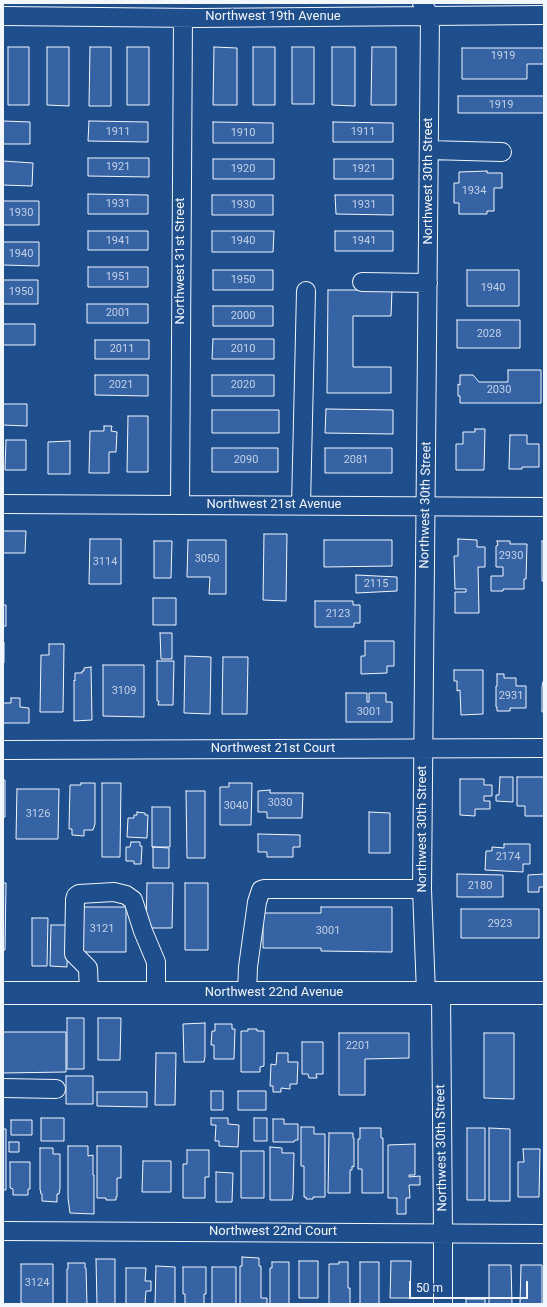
<!DOCTYPE html>
<style>
body{margin:0}
#map{position:relative;width:547px;height:1307px;overflow:hidden;background:#1f4e8c;font-family:Roboto,sans-serif}
canvas{display:block}
.frame{position:absolute;inset:0;border:4px solid #f2f6ff;pointer-events:none}
.scale{position:absolute;left:409px;top:1281px;width:119px;height:18px;box-sizing:border-box;border:2px solid #f2f6ff;border-top:0;padding-left:5px;font-size:12px;line-height:14px;white-space:nowrap;color:#f2f6ff;-webkit-text-stroke:3px #1f4e8c;paint-order:stroke}
</style>
<div id="map">
<canvas width="547" height="1307"></canvas>
<div class="frame"></div>
<div class="scale">50 m</div>
</div>
<script>
const context = document.querySelector('canvas').getContext('2d');
context.lineJoin = 'round';
function paint(path, color) { context.fillStyle = color; context.fill(path, 'evenodd'); }
const poly = rows => new Path2D(rows.map(r => 'M' + r).join(''));
function strokePath(path, color, width, dash) { context.strokeStyle = color; context.lineWidth = width; context.lineCap = dash ? 'butt' : 'round'; context.setLineDash(dash || []); context.stroke(path); }
function label(font, color, halo, rows, align = 'center') {
  context.font = font + ' Roboto,sans-serif'; context.lineWidth = 3; context.setLineDash([]); context.textBaseline = 'middle'; context.strokeStyle = halo; context.fillStyle = color; for (const [text, x, y, turn = 0] of rows) {
    context.save(); context.translate(x, y); context.rotate((+turn || 0) * Math.PI / 180); context.textAlign = isNaN(turn) ? turn : align; if (halo) context.strokeText(text, 0, 0); context.fillText(text, 0, 0); context.restore();
  }
}
const building = poly([
 [8,47,29,47,29,105,8,105,8,47],
 [47,47,69,47,69,106,47,105,47,47],
 [90,47,111,47,111,106,89,106,90,47],
 [127,47,149,47,149,105,127,105,127,47],
 [214,47,237,48,237,105,213,105,214,47],
 [253,47,275,47,275,105,253,105,253,47],
 [292,47,314,47,314,104,292,104,292,47],
 [332,47,355,47,355,106,332,105,332,47],
 [372,47,396,47,396,105,371,105,372,47],
 [462,48,544,48,544,64,527,64,527,79,462,79,462,48],
 [458,96,544,96,544,113,458,113,458,96],
 [3,121,30,122,30,144,3,144,3,121],
 [89,121,148,122,148,142,88,141,89,121],
 [213,122,273,123,273,143,213,143,213,122],
 [333,122,393,123,393,142,333,142,333,122],
 [88,158,149,158,149,177,88,176,88,158],
 [213,159,274,159,274,179,213,179,213,159],
 [334,159,393,159,393,179,334,179,334,159],
 [3,161,33,163,32,186,3,185,3,161],
 [487,171,487,173,502,173,502,188,494,188,494,211,487,211,487,214,459,214,459,203,454,203,454,183,459,183,459,172,487,171],
 [88,194,148,195,148,214,88,214,88,194],
 [212,195,273,195,273,215,212,215,212,195],
 [335,195,393,195,393,215,336,214,335,195],
 [3,201,39,201,39,225,3,225,3,201],
 [88,231,148,231,148,250,88,250,88,231],
 [212,231,274,231,273,252,212,252,212,231],
 [335,231,393,231,393,251,335,251,335,231],
 [3,242,39,242,39,266,3,265,3,242],
 [88,267,148,267,148,287,88,287,88,267],
 [213,270,273,270,273,290,213,290,213,270],
 [467,270,519,270,519,306,467,306,467,270],
 [3,280,38,280,38,304,3,304,3,280],
 [328,290,392,290,391,316,353,316,353,367,391,367,391,393,327,393,328,290],
 [87,304,148,304,148,323,87,323,87,304],
 [213,306,273,306,273,326,213,326,213,306],
 [457,320,520,320,520,348,457,348,457,320],
 [3,324,35,324,35,345,3,345,3,324],
 [213,339,274,339,274,359,212,359,213,339],
 [95,340,149,340,149,359,95,359,95,340],
 [508,370,541,370,541,403,460,403,460,396,458,396,458,384,460,385,460,375,473,375,479,382,508,382,508,370],
 [95,375,148,375,148,396,95,395,95,375],
 [212,375,274,375,274,396,212,396,212,375],
 [3,404,27,404,27,426,3,425,3,404],
 [326,409,393,410,393,434,325,433,326,409],
 [212,410,279,410,279,433,212,433,212,410],
 [128,416,148,416,148,472,127,472,128,416],
 [104,426,112,426,111,431,117,432,116,452,109,452,109,473,89,473,90,431,104,431,104,426],
 [475,429,485,429,484,470,456,470,456,444,463,444,463,432,475,432,475,429],
 [510,435,527,435,527,444,539,444,539,467,522,467,522,469,509,469,510,435],
 [6,440,26,440,26,470,5,470,6,440],
 [70,441,70,474,48,474,48,442,70,441],
 [212,448,278,448,278,472,212,472,212,448],
 [325,448,392,448,392,473,325,473,325,448],
 [3,531,26,531,25,553,3,553,3,531],
 [264,534,287,534,286,601,263,600,264,534],
 [90,539,121,539,121,584,89,584,90,539],
 [458,539,477,540,477,547,485,547,485,567,478,567,479,613,455,613,455,592,466,592,466,589,455,589,454,556,458,556,458,539],
 [188,540,226,540,226,594,209,594,210,577,187,577,188,540],
 [324,540,392,540,392,566,324,567,324,540],
 [154,541,172,541,171,578,154,578,154,541],
 [497,541,510,541,510,544,527,544,526,579,524,579,524,589,503,589,503,591,491,591,491,576,503,576,503,567,496,567,496,546,498,545,497,541],
 [542,541,544,541,544,581,542,581,542,541],
 [356,575,397,577,397,591,356,593,356,575],
 [153,598,176,598,176,625,153,625,153,598],
 [315,601,353,601,353,605,360,605,360,623,354,623,354,627,315,627,315,601],
 [3,605,6,605,6,626,3,626,3,605],
 [160,633,172,633,172,659,161,659,160,633],
 [365,641,394,641,394,666,387,666,387,673,361,674,361,656,365,656,365,641],
 [3,642,4,642,4,663,3,663,3,642],
 [49,644,64,644,63,712,40,712,41,655,49,655,49,644],
 [185,656,211,657,210,714,184,713,185,656],
 [223,657,248,657,247,714,222,714,223,657],
 [157,661,174,661,173,705,158,705,159,701,157,701,157,661],
 [103,665,144,665,144,717,103,716,103,665],
 [91,667,92,720,74,721,74,680,75,681,75,673,82,673,82,671,84,671,84,668,91,667],
 [454,670,483,670,483,714,461,715,460,690,457,691,457,681,454,681,454,670],
 [497,674,504,674,504,678,516,678,516,686,526,686,526,708,510,708,510,711,497,711,497,707,496,707,496,686,497,686,497,674],
 [543,682,544,682,544,712,542,712,542,687,543,682],
 [346,693,367,693,367,702,369,702,369,693,386,693,386,702,392,702,392,722,346,722,346,693],
 [11,698,20,698,20,707,29,708,29,723,3,723,3,703,11,703,11,698],
 [500,777,513,777,513,802,496,801,496,795,499,795,500,777],
 [517,777,544,777,544,816,525,816,525,806,517,806,517,777],
 [460,779,484,779,484,785,492,785,492,796,484,796,484,801,490,801,490,809,475,809,475,816,460,815,460,779],
 [3,780,5,780,5,817,3,817,3,780],
 [81,783,95,783,95,824,93,830,84,830,84,836,72,835,72,829,69,829,70,785,81,785,81,783],
 [102,783,121,783,120,857,102,857,102,783],
 [229,783,252,783,251,825,220,825,220,787,229,787,229,783],
 [17,789,59,789,58,839,16,839,17,789],
 [270,790,270,793,303,793,302,818,267,818,267,812,258,812,258,791,270,790],
 [186,791,205,791,205,858,187,858,186,791],
 [152,807,170,807,170,847,152,847,152,807],
 [137,812,145,813,145,815,148,815,147,838,127,837,128,818,134,818,134,815,137,815,137,812],
 [369,812,390,813,390,853,369,853,369,812],
 [258,834,300,835,300,847,293,847,293,857,267,857,267,852,258,852,258,834],
 [131,842,140,842,140,846,142,846,141,864,134,864,134,861,126,861,126,847,130,847,131,842],
 [504,844,530,844,530,864,523,864,523,872,485,870,486,851,492,851,492,847,504,848,504,844],
 [153,847,169,848,169,868,153,868,153,847],
 [457,874,503,875,503,897,457,897,457,874],
 [544,874,544,887,539,887,539,892,528,892,528,875,544,874],
 [3,883,6,883,5,950,3,950,3,883],
 [147,883,173,883,172,928,146,928,147,883],
 [185,883,208,883,208,950,185,950,185,883],
 [79,907,126,907,126,952,78,952,79,907],
 [321,907,392,907,392,952,321,951,321,948,263,948,263,913,321,913,321,907],
 [461,909,539,909,539,938,461,938,461,909],
 [32,918,48,918,47,966,32,966,32,918],
 [51,925,68,925,67,967,50,966,51,925],
 [67,1018,84,1018,84,1069,67,1069,67,1018],
 [98,1018,121,1018,120,1060,98,1060,98,1018],
 [205,1023,205,1057,204,1062,184,1062,183,1024,205,1023],
 [215,1024,232,1024,232,1029,235,1029,234,1059,214,1059,214,1045,211,1045,212,1031,215,1031,215,1024],
 [248,1029,257,1029,257,1031,264,1031,264,1066,260,1067,260,1072,241,1072,241,1031,248,1031,248,1029],
 [3,1032,66,1032,66,1072,3,1073,3,1032],
 [339,1033,409,1033,409,1058,365,1059,365,1095,339,1095,339,1033],
 [484,1033,514,1033,514,1099,484,1098,484,1033],
 [302,1042,323,1042,323,1074,316,1074,317,1078,309,1078,308,1074,302,1074,302,1042],
 [156,1053,176,1053,175,1105,155,1105,156,1053],
 [277,1053,288,1053,288,1062,298,1062,297,1084,290,1084,290,1089,281,1088,281,1092,273,1092,273,1086,270,1086,271,1064,276,1065,277,1053],
 [66,1076,93,1076,93,1104,66,1104,66,1076],
 [211,1091,223,1091,223,1110,211,1110,211,1091],
 [238,1091,266,1091,266,1110,238,1110,238,1091],
 [97,1092,147,1092,147,1107,97,1106,97,1092],
 [41,1118,64,1118,64,1141,41,1141,41,1118],
 [211,1118,228,1118,228,1124,239,1125,238,1147,219,1146,219,1141,215,1141,216,1125,211,1125,211,1118],
 [254,1118,267,1118,267,1141,254,1141,254,1118],
 [273,1119,284,1119,284,1124,298,1124,298,1140,295,1140,294,1142,273,1142,273,1119],
 [11,1120,32,1120,32,1135,11,1135,11,1120],
 [301,1127,314,1127,314,1134,325,1134,325,1197,313,1197,313,1199,306,1199,306,1197,304,1197,304,1166,301,1166,301,1127],
 [360,1128,381,1128,381,1138,383,1138,383,1193,362,1193,362,1169,358,1169,358,1139,360,1139,360,1128],
 [467,1128,485,1128,485,1200,467,1200,467,1128],
 [489,1128,510,1129,510,1201,489,1201,489,1128],
 [3,1129,6,1129,6,1190,3,1190,3,1129],
 [329,1133,353,1133,353,1138,354,1138,354,1167,352,1166,352,1170,350,1170,350,1193,328,1193,329,1133],
 [9,1142,19,1142,19,1152,9,1152,9,1142],
 [415,1144,415,1175,409,1175,409,1177,420,1176,420,1185,409,1185,410,1198,406,1198,406,1214,397,1214,397,1198,388,1198,388,1145,415,1144],
 [68,1146,88,1146,88,1156,93,1155,93,1175,94,1175,94,1214,70,1213,68,1198,68,1146],
 [97,1146,121,1146,121,1178,117,1178,117,1197,116,1197,116,1200,106,1200,106,1198,97,1198,97,1146],
 [270,1147,282,1148,282,1153,294,1153,293,1194,292,1200,270,1200,270,1147],
 [40,1148,53,1148,53,1154,60,1154,60,1188,59,1194,57,1194,57,1202,42,1201,42,1194,41,1194,40,1189,40,1148],
 [523,1149,540,1149,539,1197,518,1197,518,1162,524,1162,523,1149],
 [187,1150,209,1150,209,1177,205,1177,205,1198,183,1198,183,1164,187,1164,187,1150],
 [241,1151,264,1151,264,1198,241,1198,241,1151],
 [143,1161,171,1161,171,1192,142,1192,143,1161],
 [10,1162,30,1162,30,1189,28,1189,28,1195,13,1195,13,1189,10,1188,10,1162],
 [216,1172,233,1173,232,1202,216,1202,216,1172],
 [242,1257,259,1258,259,1266,261,1266,261,1298,267,1298,267,1304,240,1304,240,1266,242,1266,242,1257],
 [96,1259,115,1259,115,1304,97,1304,96,1259],
 [299,1261,318,1261,318,1298,299,1298,299,1261],
 [391,1261,411,1261,410,1298,390,1298,391,1261],
 [272,1262,289,1262,289,1304,270,1304,270,1268,272,1268,272,1262],
 [339,1262,348,1262,348,1288,350,1288,350,1304,329,1304,329,1264,339,1264,339,1262],
 [360,1262,379,1262,379,1303,383,1304,358,1304,360,1303,360,1262],
 [68,1263,85,1263,85,1268,86,1268,87,1304,67,1304,67,1269,68,1269,68,1263],
 [21,1264,53,1264,53,1304,23,1304,23,1303,21,1303,21,1264],
 [489,1265,511,1265,512,1304,489,1304,489,1265],
 [521,1265,542,1265,542,1304,520,1304,521,1265],
 [156,1266,175,1267,175,1304,155,1304,156,1266],
 [183,1267,206,1267,206,1294,204,1294,204,1304,185,1304,185,1294,183,1294,183,1267],
 [212,1267,236,1267,236,1304,212,1304,212,1267],
 [126,1268,146,1268,145,1281,151,1281,151,1291,146,1291,145,1304,126,1304,126,1268],
 [466,1299,485,1299,485,1304,466,1304,466,1299]
]);
const minor = poly([
 [422,3,430,16,422,889,426,993],
 [3,16,197,18,544,15],
 [429,150,502,152],
 [362,282,428,283],
 [3,504,544,507],
 [180,505,183,18],
 [301,505,306,291],
 [3,750,544,748],
 [89,993,88,968,74,954,75,900,76,896,79,894,114,892,126,895,133,900,143,931,156,962,156,993],
 [247,993,248,967,257,902,261,890,264,889,422,889],
 [441,993,443,1233,443,1304],
 [3,1088,56,1089],
 [3,1231,544,1234]
]);
const major = poly([
 [3,993,544,993]
]);
const numberNames = [
 ["1919",503,56],
 ["1919",501,105],
 ["1911",118,132],
 ["1911",363,132],
 ["1910",243,133],
 ["1921",118,167],
 ["1920",243,169],
 ["1921",364,169],
 ["1934",474,191],
 ["1931",118,204],
 ["1930",243,205],
 ["1931",364,205],
 ["1930",21,213],
 ["1941",118,241],
 ["1940",243,241],
 ["1941",364,241],
 ["1940",21,254],
 ["1951",118,277],
 ["1950",243,280],
 ["1940",493,288],
 ["1950",21,292],
 ["2001",118,313],
 ["2000",243,316],
 ["2028",489,334],
 ["2011",122,349],
 ["2010",243,349],
 ["2021",121,385],
 ["2020",243,385],
 ["2030",499,390],
 ["2090",246,460],
 ["2081",356,460],
 ["2930",511,556],
 ["3050",207,559],
 ["3114",105,562],
 ["2115",376,584],
 ["2123",338,614],
 ["3109",124,691],
 ["2931",511,696],
 ["3001",369,712],
 ["3030",280,803],
 ["3040",236,806],
 ["3126",38,814],
 ["2174",508,857],
 ["2180",480,886],
 ["2923",500,924],
 ["3121",102,929],
 ["3001",328,931],
 ["2201",358,1046],
 ["3124",37,1283]
];
const streetNames = [
 ["Northwest 19th Avenue",273,17],
 ["Northwest 30th Street",429,181,-90],
 ["Northwest 31st Street",181,261,-90],
 ["Northwest 21st Avenue",274,505],
 ["Northwest 30th Street",426,505,-89],
 ["Northwest 21st Court",273,749],
 ["Northwest 30th Street",423,829,-90],
 ["Northwest 22nd Avenue",274,993],
 ["Northwest 30th Street",442,1148,-91],
 ["Northwest 22nd Court",273,1232]
];
paint(building, '#3563a3');
strokePath(building, '#f2f6ff', 1);
strokePath(minor, '#f2f6ff', 20);
strokePath(major, '#f2f6ff', 24);
strokePath(minor, '#1f4e8c', 18);
strokePath(major, '#1f4e8c', 22);
label('11px', '#c3d1e8', null, numberNames);
label('13px', '#f2f6ff', '#1f4e8c', streetNames);
</script>
